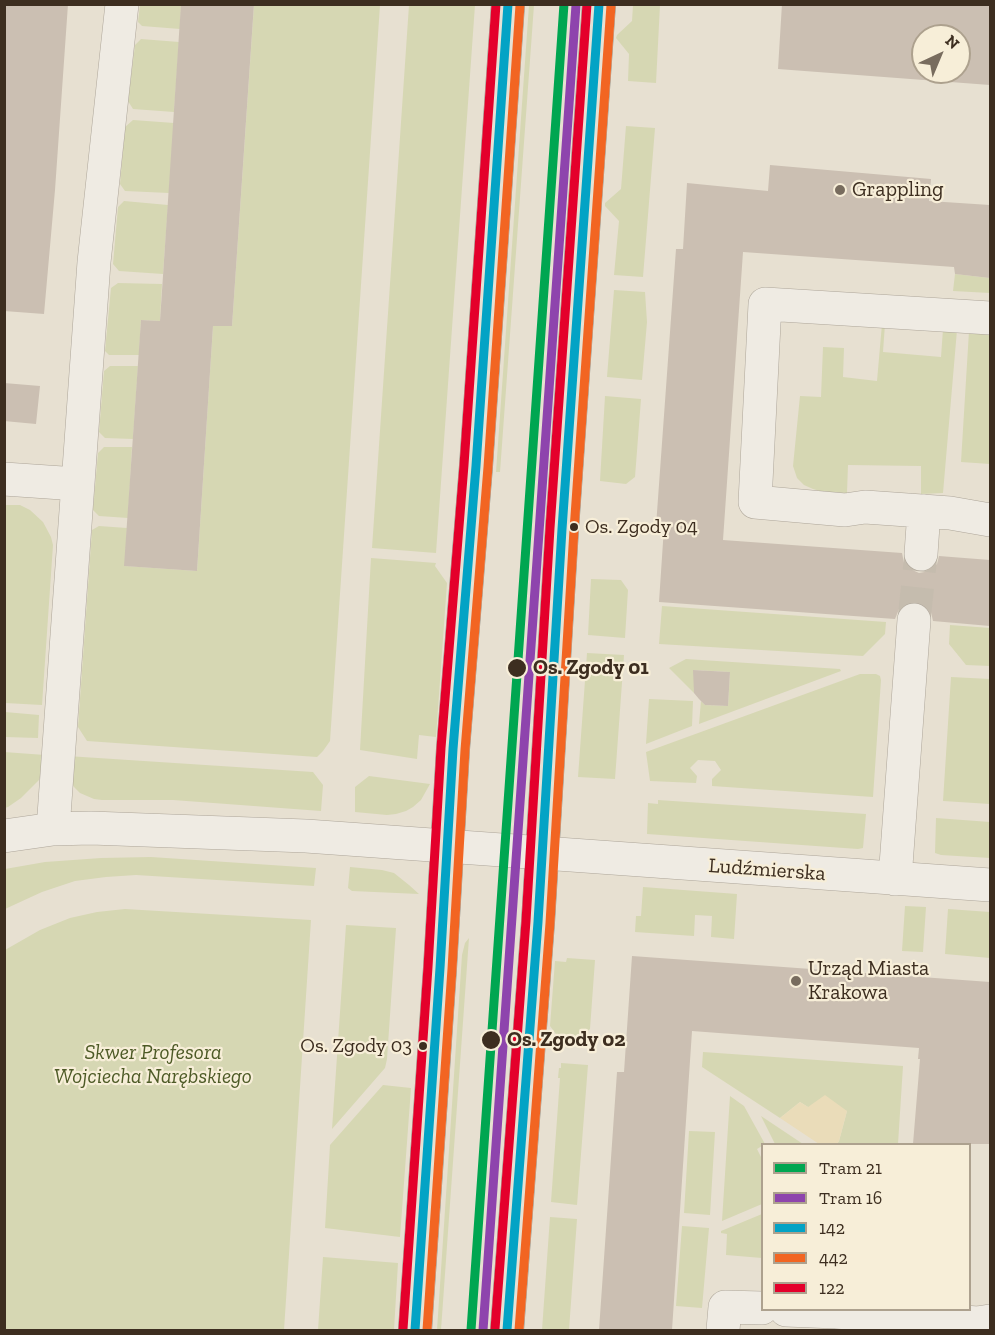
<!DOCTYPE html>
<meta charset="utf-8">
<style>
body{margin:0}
#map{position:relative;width:995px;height:1335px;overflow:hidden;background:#e7e0d1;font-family:"Zilla Slab",serif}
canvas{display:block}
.frame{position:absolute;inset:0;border:6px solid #3d2e20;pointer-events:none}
.legend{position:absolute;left:761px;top:1143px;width:210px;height:168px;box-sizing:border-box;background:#f7eed8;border:2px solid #ada18e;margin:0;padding:8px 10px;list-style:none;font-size:18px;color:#3d2e20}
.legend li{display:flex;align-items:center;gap:12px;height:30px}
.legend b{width:30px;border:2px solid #ada18e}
.north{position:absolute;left:911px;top:24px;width:60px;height:60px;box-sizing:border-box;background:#f7eed8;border:2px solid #ada18e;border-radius:50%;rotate:44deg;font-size:16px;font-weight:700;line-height:24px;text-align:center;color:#3d2e20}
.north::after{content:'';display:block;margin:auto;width:21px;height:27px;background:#786c5e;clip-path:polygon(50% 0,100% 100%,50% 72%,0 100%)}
</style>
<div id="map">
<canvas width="995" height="1335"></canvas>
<div class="frame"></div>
<ul class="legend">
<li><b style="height:8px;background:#00a651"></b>Tram 21</li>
<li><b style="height:8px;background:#8e44ad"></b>Tram 16</li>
<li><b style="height:8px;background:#03a3c5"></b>142</li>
<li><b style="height:8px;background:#f26522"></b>442</li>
<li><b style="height:8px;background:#e4002b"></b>122</li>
</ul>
<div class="north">N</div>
</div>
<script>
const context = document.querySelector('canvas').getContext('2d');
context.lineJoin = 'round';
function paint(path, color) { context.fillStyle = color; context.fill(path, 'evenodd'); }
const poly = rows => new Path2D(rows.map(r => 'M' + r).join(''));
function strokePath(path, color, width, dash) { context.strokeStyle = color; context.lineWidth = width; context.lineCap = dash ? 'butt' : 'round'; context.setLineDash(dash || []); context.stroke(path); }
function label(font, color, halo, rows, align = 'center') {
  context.font = font + ' "Zilla Slab",serif'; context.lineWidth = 4.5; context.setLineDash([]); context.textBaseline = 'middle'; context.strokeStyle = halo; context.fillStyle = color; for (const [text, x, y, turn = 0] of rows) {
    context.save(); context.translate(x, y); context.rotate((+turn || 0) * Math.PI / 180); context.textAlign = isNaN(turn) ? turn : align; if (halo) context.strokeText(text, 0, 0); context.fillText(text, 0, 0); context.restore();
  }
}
const green = poly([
 [574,4,579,5,526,755,524,761,520,765],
 [140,5,181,5,180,29,142,26,138,22],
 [254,5,380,5,330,741,323,751,317,757,87,741,78,727,92,530,99,526,127,528,125,566,197,571,213,326,232,326],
 [409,5,475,5,436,553,372,548],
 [529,5,534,5,500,472,496,472],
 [633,5,660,5,656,83,628,81,629,54,616,38,617,35,632,21],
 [141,39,179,42,174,112,133,109,128,101,135,45],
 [133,120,174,123,169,193,125,191,120,184,125,127],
 [626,126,655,128,643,277,614,275,619,221,605,206,605,203,621,189],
 [124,201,168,205,163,274,119,271,113,264,118,207],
 [955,274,990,278,990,293,953,291],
 [118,283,162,284,160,321,141,320,139,355,109,355,105,351,111,288],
 [614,290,645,292,647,322,642,380,607,377],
 [882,324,885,324,883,352,941,357,943,329,957,330,943,493,921,494,921,466,848,465,847,493,823,492,813,489,804,485,797,478,793,466,800,396,821,397,823,347,844,348,843,377,877,381],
 [969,331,990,332,990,464,961,462],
 [110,366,138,366,133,439,105,438,99,432,104,371],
 [605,396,641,399,635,477,626,484,600,481],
 [104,447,132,447,128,518,99,516,93,510,98,453],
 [4,505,20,505,30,510,43,522,51,537,53,545,42,705,5,703],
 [371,558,436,563,435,566,447,583,436,737,419,735,417,759,360,750],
 [591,579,621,580,628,590,625,638,588,635],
 [662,606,886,622,885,634,863,656,659,644],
 [950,625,990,628,990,666,966,665,949,644],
 [587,653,624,655,615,779,578,777],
 [686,659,840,669,841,671,699,724,701,701,705,705,728,706,730,672,694,670,694,693,669,668],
 [860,674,876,674,880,676,881,680,873,797,712,786,712,779,721,770,715,761,698,760,690,768,697,776,696,783,650,781,646,752],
 [951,677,990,679,990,804,943,801],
 [649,699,693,701,692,726,646,744],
 [5,712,39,715,38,738,5,737],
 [4,752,45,755,42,773,39,780,21,798,8,807,5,808],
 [67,756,313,772,323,785,321,811,173,800,102,800,94,799,80,793,74,787,70,780],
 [369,776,430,784,421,800,413,807,406,811,396,814,387,815,355,812,355,787],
 [658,800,866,814,863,848,858,849,647,834,648,803,658,804],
 [936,818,990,822,990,858,941,855,935,853],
 [151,857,316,868,314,886,136,875,106,877,75,881,42,892,5,909,5,869,45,862,101,858],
 [350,867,382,870,394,873,409,885,419,894,352,891,348,888],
 [643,887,737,894,734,939,711,937,712,916,695,915,694,936,635,932,636,916,641,916],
 [905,906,926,907,923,952,902,951],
 [125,909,311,920,284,1330,5,1330,5,950,40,930,70,918,97,912],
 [948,909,990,912,990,958,945,954],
 [346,925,396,928,387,1059,385,1068,332,1129],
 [469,938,441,1330,437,1330,462,955,465,943],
 [567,958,595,960,590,1029,574,1043,562,1042,550,1026,555,961,566,962],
 [703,1052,903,1066,898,1144,837,1144,839,1141,847,1111,808,1107,800,1102,780,1118,702,1067],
 [561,1063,588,1065,577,1205,551,1202,560,1078,558,1078,559,1068,561,1068],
 [383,1085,411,1088,400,1237,325,1228,330,1145],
 [730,1096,744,1106,765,1144,762,1144,762,1146,757,1149,762,1159,762,1204,722,1221],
 [761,1116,803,1144,775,1144],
 [689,1131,715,1132,710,1215,684,1213],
 [762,1214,762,1258,726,1255,727,1234,721,1233,721,1231],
 [550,1217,577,1219,569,1330,542,1330],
 [682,1226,709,1228,702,1308,676,1306],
 [488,1230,492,1230,485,1330,481,1330],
 [323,1257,398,1263,394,1330,318,1330]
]);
const sand = poly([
 [825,1095,847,1111,839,1141,837,1144,819,1144,780,1118,800,1102,808,1107]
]);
const building = poly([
 [4,4,68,4,55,190,44,314,4,311],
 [181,4,254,4,232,326,213,326,197,571,124,566,141,320,160,321],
 [782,4,990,4,990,85,778,69],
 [923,36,959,36,959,72,923,72],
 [770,165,931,179,929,201,990,205,990,278,955,274,954,267,743,252,723,540,902,553,904,563,910,569,919,573,930,571,937,564,939,556,990,560,990,626,933,621,931,612,925,605,915,601,905,603,899,609,895,619,659,602,664,527,656,526,676,249,683,249,687,183,768,191],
 [4,383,40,386,36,424,4,421],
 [693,670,730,672,728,706,705,705,699,699,694,693],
 [632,956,990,982,990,1120,989,1144,913,1144,920,1059,918,1059,919,1048,692,1031,672,1330,599,1330,617,1072,624,1072]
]);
const minorTunnel = poly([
 [914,620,921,554]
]);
const minor = poly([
 [990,318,765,304,755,502,845,510,865,507,950,513,990,520],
 [4,479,77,484],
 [921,554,924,511],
 [53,829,94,262,122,4],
 [4,836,53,829,91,828,306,836,990,885],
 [895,879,914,620],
 [786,1310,836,1312,977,1323,990,1321],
 [723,1330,725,1307,762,1308]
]);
const major = poly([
 [415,1330,440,968,453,749,476,466,508,4],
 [507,1330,538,922,562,529,599,4]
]);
const bus1 = poly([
 [415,1330,440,968,453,749,476,466,508,4],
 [507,1330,538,922,562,529,599,4]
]);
const bus2 = poly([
 [427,1330,452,969,465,750,488,467,520,5],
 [519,1330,550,923,574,530,611,5]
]);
const bus3 = poly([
 [403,1329,428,967,441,748,464,465,496,4],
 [495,1329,526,921,550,528,587,4]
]);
const tram1 = poly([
 [471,1330,564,4]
]);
const tram2 = poly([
 [483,1330,576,5]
]);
const markers = [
 [840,190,6,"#786c5e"],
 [574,527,5,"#3d2e20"],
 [517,668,10,"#3d2e20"],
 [796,981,6,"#786c5e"],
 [491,1040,10,"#3d2e20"],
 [423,1046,5,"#3d2e20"]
];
const busNames = [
 ["Os. Zgody 04",585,527],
 ["Os. Zgody 03",412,1046,"right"]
];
const poiNames = [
 ["Grappling",852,190],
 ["Urząd Miasta",808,969],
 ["Krakowa",808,993]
];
const stopNames = [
 ["Os. Zgody 01",533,668],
 ["Os. Zgody 02",507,1040]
];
const streetNames = [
 ["Ludźmierska",767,870,4]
];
const parkNames = [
 ["Skwer Profesora",153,1053],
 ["Wojciecha Narębskiego",153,1077]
];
paint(green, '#d6d7b3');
paint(sand, '#eadcb9');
paint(building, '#cbbfb2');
strokePath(minorTunnel, '#c5bcae', 33, [33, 16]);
strokePath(minor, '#ada599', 34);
strokePath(major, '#928b80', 34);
strokePath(minor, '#efebe3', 33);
strokePath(major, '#e6e1d4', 33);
strokePath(bus1, '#03a3c5', 9);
strokePath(bus2, '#f26522', 9);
strokePath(bus3, '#e4002b', 9);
strokePath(tram1, '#00a651', 9);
strokePath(tram2, '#8e44ad', 9);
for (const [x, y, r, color] of markers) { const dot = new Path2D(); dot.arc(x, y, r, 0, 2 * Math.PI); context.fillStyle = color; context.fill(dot); strokePath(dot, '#f7eed8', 2); }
label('20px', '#3d2e20', '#f7eed8', busNames, 'left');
label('21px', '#3d2e20', '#f7eed8', poiNames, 'left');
label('bold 21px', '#3d2e20', '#f7eed8', stopNames, 'left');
label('21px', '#3d2e20', '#f7eed8', streetNames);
label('italic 21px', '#4d5a26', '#f7eed8', parkNames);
</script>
